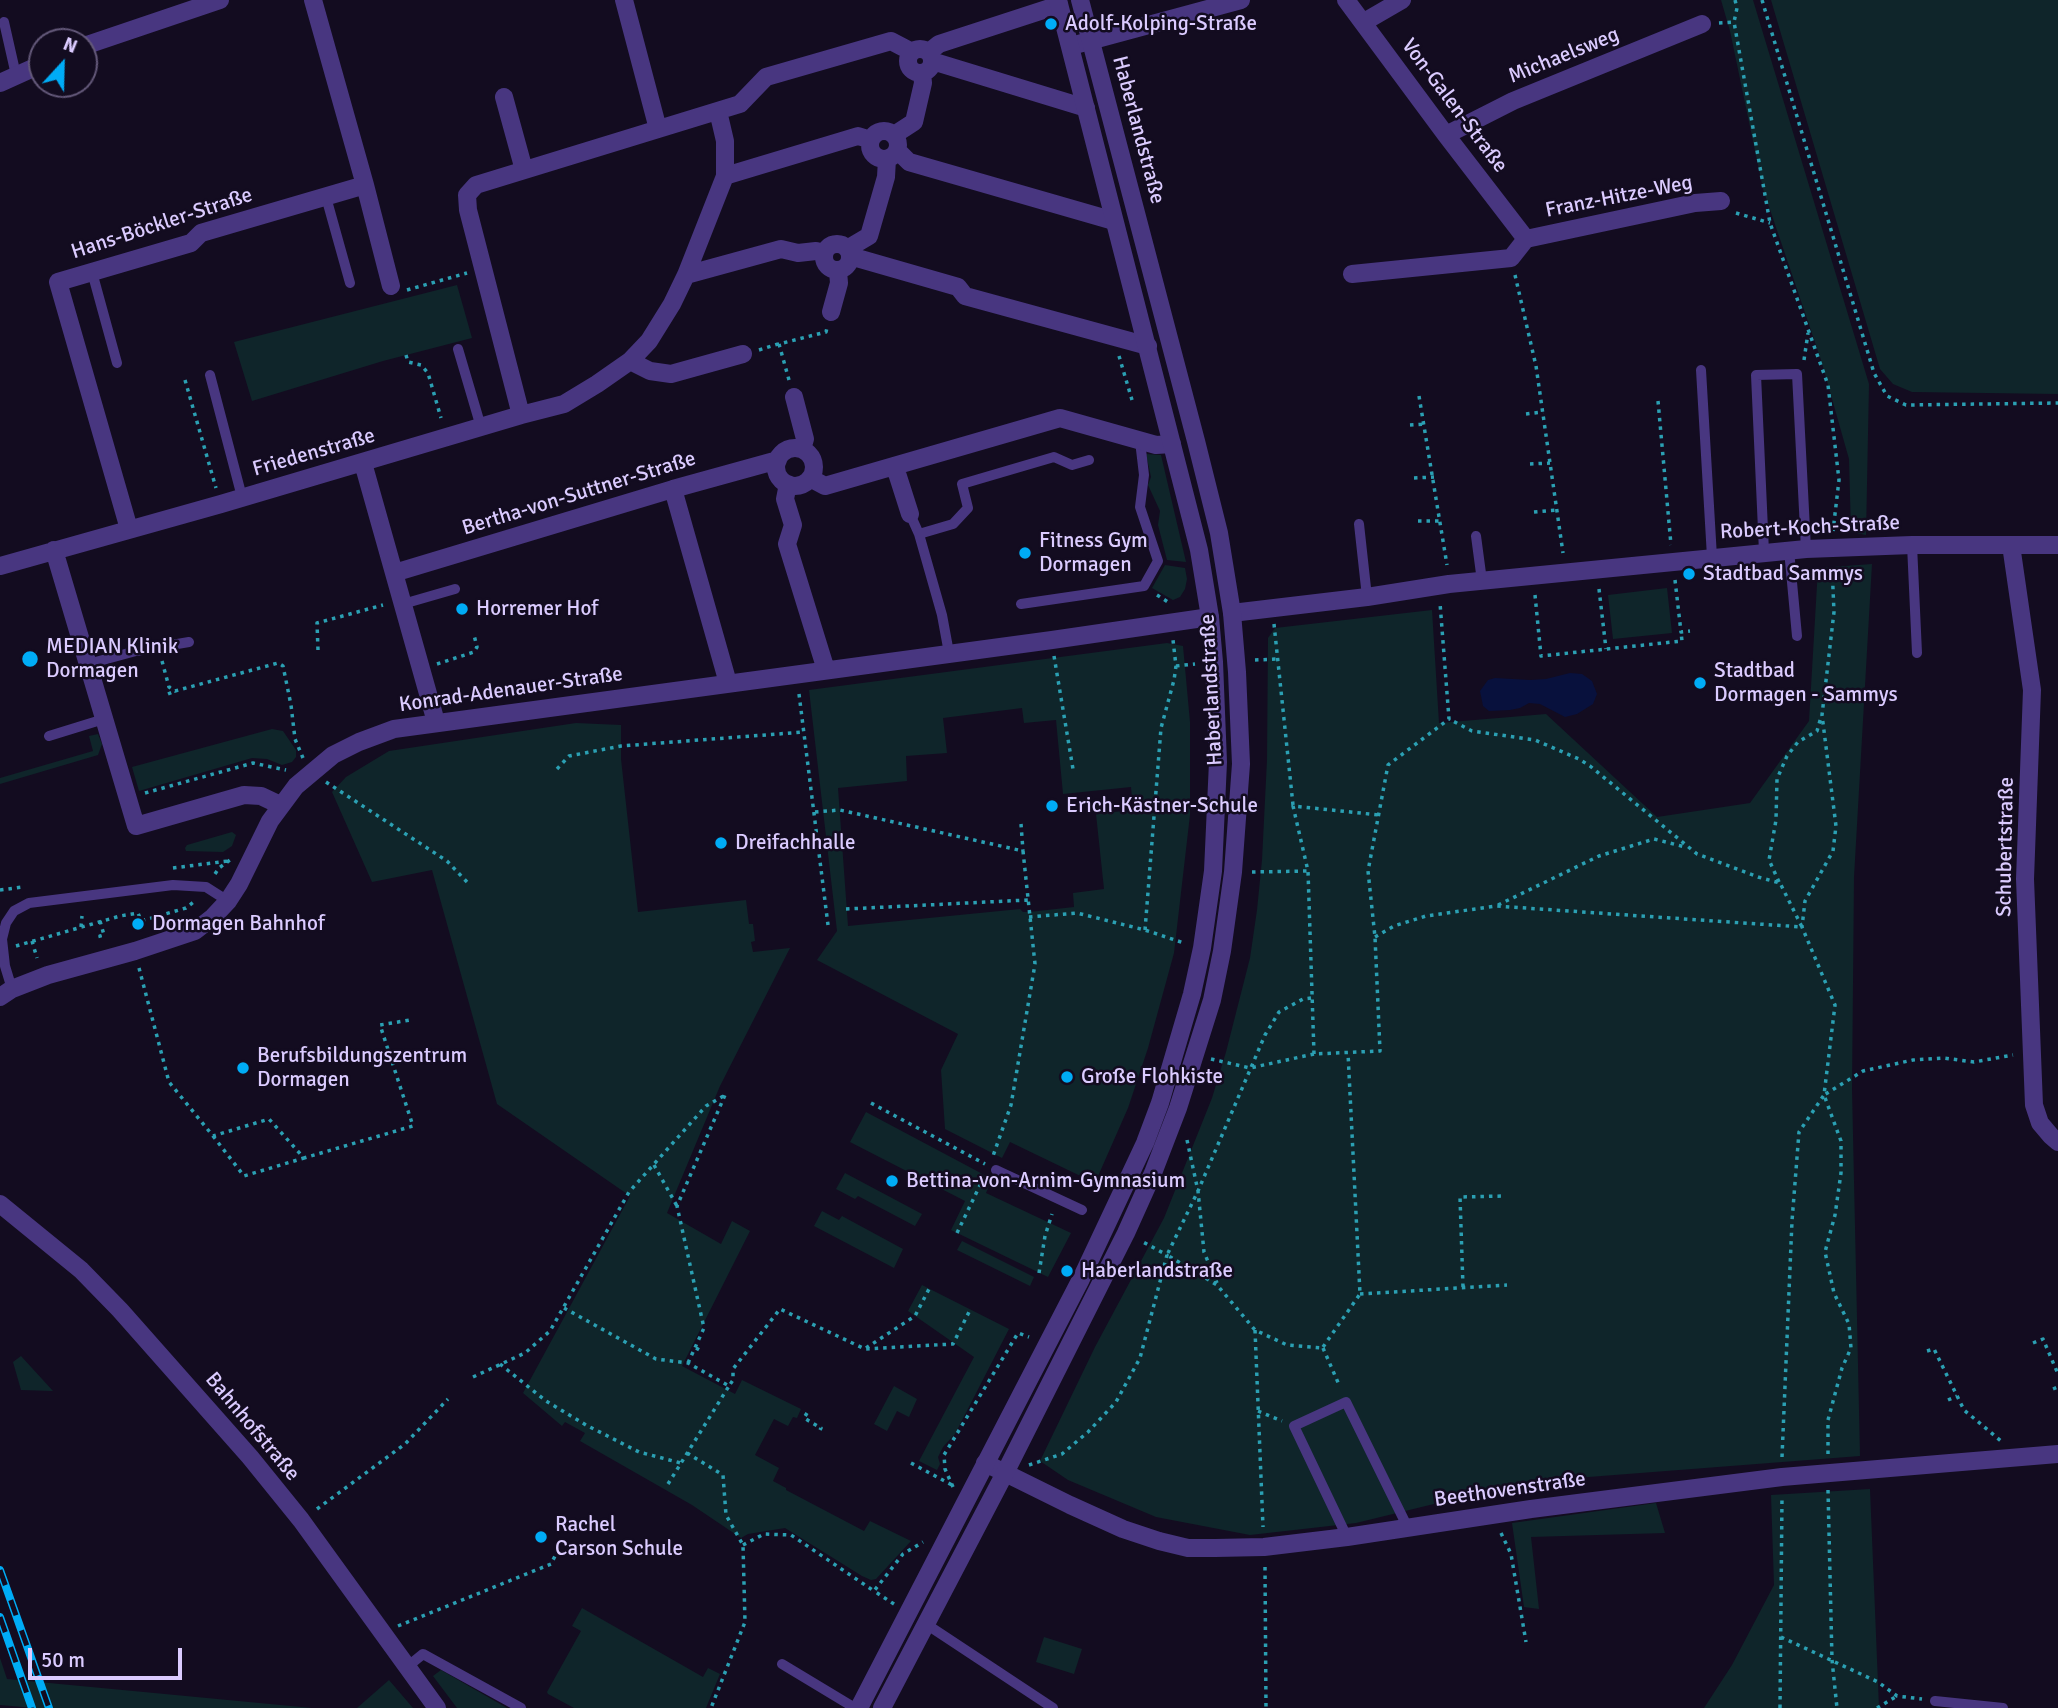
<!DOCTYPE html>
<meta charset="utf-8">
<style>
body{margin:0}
#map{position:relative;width:2058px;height:1708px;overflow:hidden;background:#130c20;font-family:Signika,sans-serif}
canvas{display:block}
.north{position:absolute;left:28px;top:28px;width:70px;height:70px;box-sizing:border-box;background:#130c20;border:2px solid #635879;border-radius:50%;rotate:22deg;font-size:19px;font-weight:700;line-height:28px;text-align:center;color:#dbcbff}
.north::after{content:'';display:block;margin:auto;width:24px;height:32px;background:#00acf6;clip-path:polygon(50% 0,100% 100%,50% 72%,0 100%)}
.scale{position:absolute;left:28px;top:1648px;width:154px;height:32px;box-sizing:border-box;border:4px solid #dbcbff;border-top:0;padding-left:9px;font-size:21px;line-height:24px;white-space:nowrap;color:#dbcbff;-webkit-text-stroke:5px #130c20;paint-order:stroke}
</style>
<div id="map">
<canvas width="2058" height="1708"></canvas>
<div class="north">N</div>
<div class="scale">50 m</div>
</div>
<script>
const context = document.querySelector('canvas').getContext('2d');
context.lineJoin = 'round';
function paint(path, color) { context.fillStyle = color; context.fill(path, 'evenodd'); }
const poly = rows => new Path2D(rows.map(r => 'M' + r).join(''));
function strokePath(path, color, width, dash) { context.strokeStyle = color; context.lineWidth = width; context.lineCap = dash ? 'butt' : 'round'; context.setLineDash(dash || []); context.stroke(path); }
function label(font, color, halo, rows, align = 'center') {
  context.font = font + ' Signika,sans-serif'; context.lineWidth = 5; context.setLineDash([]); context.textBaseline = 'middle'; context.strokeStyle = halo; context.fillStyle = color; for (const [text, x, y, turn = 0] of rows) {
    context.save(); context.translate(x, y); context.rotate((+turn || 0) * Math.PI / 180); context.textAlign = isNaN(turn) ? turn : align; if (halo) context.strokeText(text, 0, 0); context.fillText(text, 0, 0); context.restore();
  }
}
const green = poly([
 [1721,0,1753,0,1869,384,1866,535,1851,532,1849,459,1821,360,1763,189,1730,31],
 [1771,0,2058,0,2058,394,1912,392,1893,384,1880,369],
 [457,285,472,338,383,361,252,401,234,342],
 [1146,454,1161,455,1186,562,1167,560,1158,525,1160,511,1148,485,1151,477],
 [1872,564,1854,877,1852,1089,1860,1456,1524,1482,1356,1523,1250,1535,1156,1517,1068,1480,1040,1461,1095,1347,1164,1218,1212,1098,1226,1052,1250,958,1257,910,1262,860,1267,760,1268,638,1275,628,1432,610,1439,723,1546,714,1657,817,1750,803,1809,721,1818,568],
 [1165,565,1185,568,1187,579,1185,589,1180,597,1173,600,1152,588],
 [1667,588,1672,633,1613,639,1608,595],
 [1167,643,1183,646,1190,722,1190,815,1174,953,1148,1048,1128,1108,1095,1183,1010,1142,1002,1158,945,1129,941,1070,958,1034,817,960,837,931,809,690],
 [1022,708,1024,723,1056,720,1063,794,1131,787,1133,810,1096,814,1104,889,1073,893,1074,907,1029,912,1023,912,1020,909,848,926,838,788,907,781,906,756,947,753,943,718],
 [576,723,621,725,621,759,638,912,746,900,749,924,753,924,755,941,751,942,753,952,790,948,720,1086,667,1213,721,1244,732,1221,750,1231,682,1366,735,1394,742,1380,801,1409,797,1418,793,1417,788,1426,774,1419,755,1455,779,1468,773,1481,786,1488,786,1490,864,1531,870,1521,911,1541,876,1579,871,1580,862,1576,785,1528,748,1534,741,1538,692,1505,580,1441,585,1433,565,1422,562,1426,523,1393,630,1196,497,1104,432,870,372,882,332,792,346,777,389,751],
 [272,729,283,731,296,750,296,757,292,762,282,765,267,759,252,758,139,791,132,767],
 [98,734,102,744,98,755,0,784,0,778,93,751,89,736],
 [232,832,236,835,232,846,223,852,186,851,185,848,187,845],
 [866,1112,992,1179,986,1193,1071,1233,1048,1277,951,1230,965,1201,850,1142],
 [845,1173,922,1214,915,1226,858,1196,855,1199,836,1189],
 [822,1211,839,1220,842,1216,903,1249,894,1268,814,1226],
 [962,1241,1034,1277,1030,1286,957,1250],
 [922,1285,1009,1329,955,1434,943,1447,938,1457,940,1464,937,1470,919,1461,974,1357,908,1311],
 [21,1356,53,1391,21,1390,13,1362],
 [894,1386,917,1399,909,1417,897,1411,887,1431,874,1424],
 [1870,1489,1879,1708,1704,1708,1732,1665,1774,1585,1771,1495],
 [1656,1503,1665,1533,1531,1537,1539,1609,1524,1607,1512,1523],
 [582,1608,703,1677,708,1668,720,1674,706,1708,574,1708,548,1694,547,1692,581,1631,572,1626],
 [1044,1637,1082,1649,1074,1674,1036,1662],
 [0,1658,7,1679,312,1708,34,1708,0,1705],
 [441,1670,507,1708,457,1708,433,1676],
 [389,1680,413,1708,357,1708]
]);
const water = poly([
 [1570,673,1582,674,1592,681,1597,694,1593,704,1577,714,1565,717,1540,704,1529,703,1520,708,1510,710,1489,711,1483,706,1480,691,1488,680,1495,678,1530,680,1546,679]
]);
const path = poly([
 [1735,0,1737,8,1734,22,1770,223,1828,385,1839,480,1833,531],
 [1762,0,1874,373,1887,396,1906,405,2058,403],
 [1719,23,1734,22],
 [1736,213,1770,223],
 [1515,275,1536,366,1563,553],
 [407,290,467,273],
 [759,350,778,344],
 [406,355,408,362,421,365,428,373,441,418],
 [1119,356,1132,400],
 [1804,360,1808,333],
 [185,380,216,488],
 [789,380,779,344,826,332,827,328],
 [1419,396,1447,565],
 [1658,401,1671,545],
 [1526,414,1543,412],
 [1410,425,1424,424],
 [1530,464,1550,463],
 [1414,478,1434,477],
 [1534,512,1557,510],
 [1418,521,1440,521],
 [1675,580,1681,632,1690,631],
 [1599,589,1606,649],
 [1157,595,1171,604],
 [1535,595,1541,656,1682,641,1681,632],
 [1274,624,1293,805],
 [318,650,317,623,383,605],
 [1054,656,1073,769],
 [1255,660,1278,659],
 [162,661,169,687,175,691,278,663,283,666,291,705,295,739,303,758],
 [437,664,474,652,477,647,474,635],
 [1176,666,1195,664],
 [168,694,175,691],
 [799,694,828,925],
 [557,769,569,756,621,746,804,732],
 [326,782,447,861,467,882],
 [145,793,253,763,286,770],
 [815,812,840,810,1023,851,1035,964,1011,1105,993,1156],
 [1021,824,1023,851],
 [173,868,228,861],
 [1252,872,1308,871],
 [215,874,219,868,230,860],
 [1779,882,1769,860,1776,820,1777,779,1787,756,1798,742,1817,731,1821,717],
 [0,890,23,887],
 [1498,905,1599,856,1654,839,1685,847],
 [846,909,1028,900],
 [1029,917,1077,913,1145,930,1184,943],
 [100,921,104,935,100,936,101,940],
 [81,927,82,916],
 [1145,930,1161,728,1174,680,1176,666,1173,640],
 [1375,937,1394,926,1426,916,1496,906,1802,927,1780,883,1758,877,1697,854,1590,766,1579,759,1535,740,1472,731,1449,719],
 [32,941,37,958],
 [16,946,120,916,138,913,141,921,186,908,196,900],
 [139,968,169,1082,213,1136,269,1119,304,1158,413,1126,380,1025,410,1020],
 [1311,998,1303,999,1279,1012,1265,1035,1198,1191,1167,1255,1217,1285,1255,1330,1287,1345,1323,1348],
 [1314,1054,1308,871,1293,806,1379,815],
 [1211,1059,1250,1068,1314,1054,1380,1051,1375,937,1368,871,1388,765,1449,719,1440,603],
 [871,1103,985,1164],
 [213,1136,244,1176,304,1158],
 [1187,1140,1198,1191,1204,1252,1217,1283],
 [654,1165,677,1206],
 [957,1233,983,1179],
 [1039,1273,1045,1236,1052,1214],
 [1463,1287,1460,1197,1503,1196],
 [1360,1294,1507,1285],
 [564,1308,656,1359,688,1363,729,1386,733,1380,733,1369,780,1309,865,1349,953,1344,970,1310],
 [1255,1330,1263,1527],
 [2033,1343,2043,1339,2058,1374],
 [1323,1347,1360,1294,1348,1053],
 [696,1348,703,1352],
 [866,1348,915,1316,929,1289],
 [1323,1348,1340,1387],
 [1927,1351,1934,1349,1964,1410,2001,1441],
 [688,1363,704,1328,677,1206,725,1095],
 [500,1364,546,1401,586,1425,639,1452,681,1463],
 [473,1377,525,1353,550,1331,629,1192,706,1106,725,1095],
 [2053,1389,2058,1387],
 [1948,1400,1957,1396],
 [1258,1411,1282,1421],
 [807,1413,804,1418,821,1428,820,1430],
 [687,1453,723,1475,726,1515,743,1545,745,1622,711,1708],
 [1828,1454,1828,1420,1842,1368,1851,1348,1849,1324,1834,1293,1825,1252,1835,1215,1841,1173,1841,1141,1824,1095,1863,1071,1913,1060,1944,1058,1974,1062,2013,1055],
 [1782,1457,1792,1221,1799,1132,1824,1095,1835,1005,1802,927,1805,901,1833,851,1836,826,1822,715,1834,612,1832,566],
 [911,1463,952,1485],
 [1029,1465,1062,1454,1088,1432,1116,1402,1140,1358,1167,1255,1143,1242],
 [668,1484,729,1386],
 [953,1487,945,1469,944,1455,1018,1333,1029,1337],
 [1828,1490,1832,1660,1837,1708],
 [317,1509,405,1444,448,1399],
 [1501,1533,1511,1554,1526,1642],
 [743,1545,764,1534,791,1535,874,1591],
 [1265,1567,1266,1708],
 [894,1604,874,1591,903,1554,923,1542],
 [398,1626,551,1564,555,1556],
 [1781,1637,1878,1682,1897,1696,1922,1699],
 [1780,1708,1782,1497],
 [1877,1708,1897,1696]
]);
const service = poly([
 [4,22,16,75],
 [326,197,350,283],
 [92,272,117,363],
 [458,349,481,427],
 [1701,370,1712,557],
 [210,375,242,497],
 [910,514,919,534,942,615,949,653],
 [1359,524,1367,597],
 [919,534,953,524,968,508,962,484,1054,457,1072,465,1089,460],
 [1476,536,1482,581],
 [1912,545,1917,653],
 [1789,550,1797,636],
 [1764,552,1756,375,1797,374,1806,549],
 [403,604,455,589],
 [1021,604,1144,586,1158,561,1140,507,1144,475,1140,441],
 [88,664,136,651,189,642],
 [49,736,104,719],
 [12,989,5,966,2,939,6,923,14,911,29,903,173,885,206,887,228,901],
 [996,1170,1082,1210],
 [1347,1537,1294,1426,1346,1402,1408,1528],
 [926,1624,1053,1708],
 [782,1664,855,1708],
 [407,1667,423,1654,521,1708],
 [1935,1701,2003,1708]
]);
const minor = poly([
 [313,0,365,185,391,286],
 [624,0,658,129],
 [1346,0,1446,135,1526,239],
 [1364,22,1402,0],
 [84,46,220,0],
 [1071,46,1241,0],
 '908 61a12 12 0 1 1 24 0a12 12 0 1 1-24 0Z',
 [929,52,939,44,1059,5],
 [932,61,1086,108],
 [0,83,42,64],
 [504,97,524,170],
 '870 145a14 14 0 1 1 28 0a14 14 0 1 1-28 0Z',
 [894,135,914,122,923,83,922,73],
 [1446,135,1513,101,1702,24],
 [897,150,909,162,1114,221],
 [725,176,858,136,871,140],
 [1526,239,1695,203,1721,201],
 '824 257a13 13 0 1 1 26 0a13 13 0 1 1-26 0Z',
 [847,249,869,236,886,177,887,159],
 [850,256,958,287,965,296,1148,346],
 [1352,274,1511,258,1526,239],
 [686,275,781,249,798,253,816,251,824,253],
 [831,312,839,283,838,271],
 [630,361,650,371,671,374,743,354],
 [794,397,805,439,802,449],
 [521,415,468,210,467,195,476,185,740,104,766,77,891,41,912,52],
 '776 467a19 19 0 1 1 38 0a19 19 0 1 1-38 0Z',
 [363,463,436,722],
 [895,467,910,514],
 [810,478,825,486,1060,418,1156,445,1172,444],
 [788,484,785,499,793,525,787,544,826,670],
 [673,489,728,683],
 [129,529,58,282,191,243,201,233,365,185],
 [2011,545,2032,690,2025,879,2034,1105,2040,1123,2051,1136,2058,1142],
 [54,550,136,826,244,795,261,796,280,805],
 [0,566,221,504,521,415,564,404,597,384,630,361,649,341,672,304,686,275,725,176,725,141,718,111],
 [394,573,673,489,778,460],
 [1232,613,1367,597,1449,584,1806,549,1912,545,2058,545],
 [0,997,12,989,48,975,135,951,195,931,213,917,228,901,239,884,270,821,296,786,333,755,359,742,394,729,1052,640,1210,617],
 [0,1204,81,1270,120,1310,250,1457,301,1520,437,1708],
 [985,1463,1070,1505,1123,1529,1159,1541,1188,1548,1215,1548,1264,1547,1347,1537,1531,1509,1782,1477,2058,1454]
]);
const tertiary = poly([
 [859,1708,1081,1279,1145,1143,1160,1103,1192,994,1202,948,1213,871,1218,762,1214,662,1210,617,1199,550,1058,0],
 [882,1708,1005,1473,1126,1233,1153,1173,1178,1108,1212,1000,1222,951,1233,872,1241,764,1237,672,1232,613,1219,533,1196,441,1080,0]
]);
const rail = poly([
 [0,1570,49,1708],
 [0,1617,32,1708]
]);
const markers = [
 [1051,24,7,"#00acf6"],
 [1025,553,7,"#00acf6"],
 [1689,574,7,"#00acf6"],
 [462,609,7,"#00acf6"],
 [30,659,9,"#00acf6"],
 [1700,683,7,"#00acf6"],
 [1052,806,7,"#00acf6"],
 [721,843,7,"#00acf6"],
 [138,924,7,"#00acf6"],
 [243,1068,7,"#00acf6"],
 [1067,1077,7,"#00acf6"],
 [892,1181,7,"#00acf6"],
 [1067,1271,7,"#00acf6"],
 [541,1537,7,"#00acf6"]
];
const poiNames = [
 ["Adolf-Kolping-Straße",1065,24],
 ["Fitness Gym",1039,541],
 ["Dormagen",1039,565],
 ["Stadtbad Sammys",1703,574],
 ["Horremer Hof",476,609],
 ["MEDIAN Klinik",46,647],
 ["Dormagen",46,671],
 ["Stadtbad",1714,671],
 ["Dormagen - Sammys",1714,695],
 ["Erich-Kästner-Schule",1066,806],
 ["Dreifachhalle",735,843],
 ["Dormagen Bahnhof",152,924],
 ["Berufsbildungszentrum",257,1056],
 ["Dormagen",257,1080],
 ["Große Flohkiste",1081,1077],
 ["Bettina-von-Arnim-Gymnasium",906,1181],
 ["Haberlandstraße",1081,1271],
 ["Rachel",555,1525],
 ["Carson Schule",555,1549]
];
const streetNames = [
 ["Michaelsweg",1564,56,-22],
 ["Von-Galen-Straße",1454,106,53],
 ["Haberlandstraße",1138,130,75],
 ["Franz-Hitze-Weg",1619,197,-11],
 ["Hans-Böckler-Straße",162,224,-18],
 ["Friedenstraße",314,453,-16],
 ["Bertha-von-Suttner-Straße",579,494,-17],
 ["Robert-Koch-Straße",1810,528,-3],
 ["Konrad-Adenauer-Straße",511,690,-8],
 ["Haberlandstraße",1212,690,-93],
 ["Schubertstraße",2006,847,-89],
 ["Bahnhofstraße",252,1427,50],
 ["Beethovenstraße",1510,1490,-8]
];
paint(green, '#0f252a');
paint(water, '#08113d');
strokePath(path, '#2ba0b3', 3.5, [3.5, 5]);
strokePath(service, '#483680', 10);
strokePath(minor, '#483680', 18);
strokePath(tertiary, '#483680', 18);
strokePath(rail, '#00acf6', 8);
strokePath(rail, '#130c20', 5, [16]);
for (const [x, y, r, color] of markers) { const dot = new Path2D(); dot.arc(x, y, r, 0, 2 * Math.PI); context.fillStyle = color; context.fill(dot); strokePath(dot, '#130c20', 2.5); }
label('21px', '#dbcbff', '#130c20', poiNames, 'left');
label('21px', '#dbcbff', '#130c20', streetNames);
</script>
